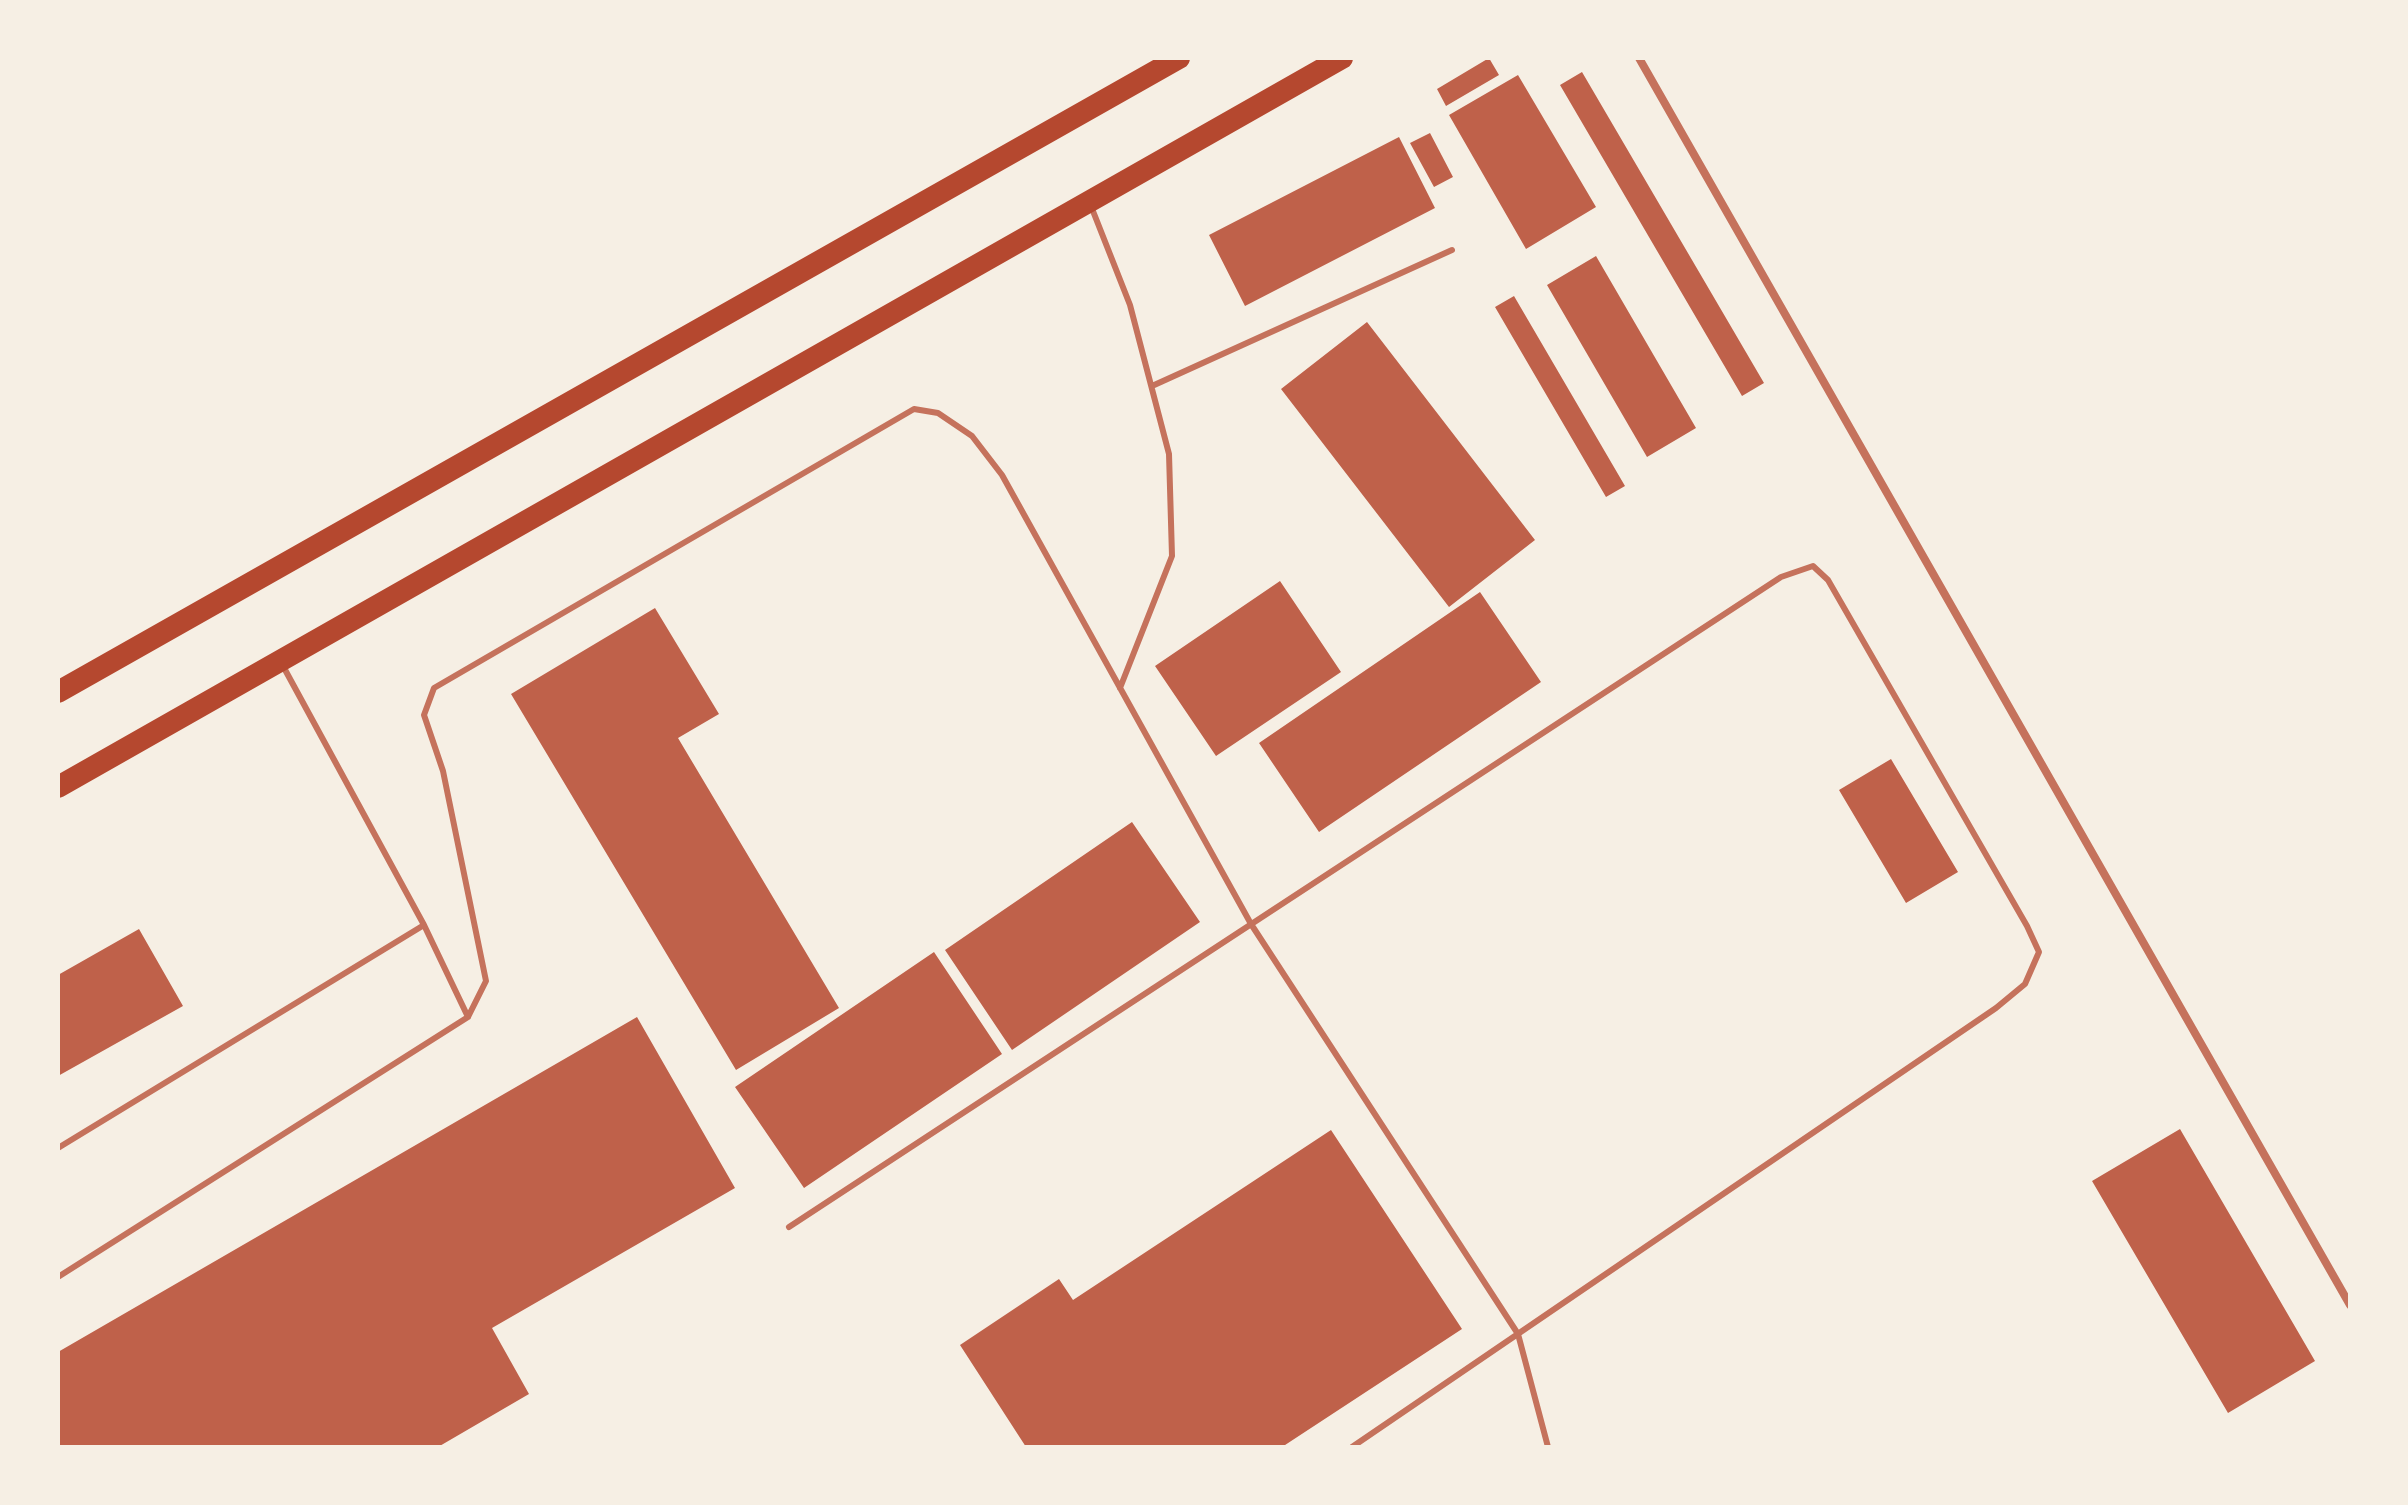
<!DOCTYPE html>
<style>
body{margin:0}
#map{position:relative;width:2408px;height:1505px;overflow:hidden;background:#f6efe4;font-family:"Open Sans",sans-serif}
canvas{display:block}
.frame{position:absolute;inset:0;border:60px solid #f6efe4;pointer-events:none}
</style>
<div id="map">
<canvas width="2408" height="1505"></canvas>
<div class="frame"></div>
</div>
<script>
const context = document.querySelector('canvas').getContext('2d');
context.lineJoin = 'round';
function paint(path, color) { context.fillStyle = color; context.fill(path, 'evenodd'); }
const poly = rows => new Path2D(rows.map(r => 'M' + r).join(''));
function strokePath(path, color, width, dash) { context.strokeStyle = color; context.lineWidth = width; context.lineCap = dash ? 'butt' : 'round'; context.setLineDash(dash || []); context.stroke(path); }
const building = poly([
 [1489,58,1499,75,1446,106,1437,89],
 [1582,72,1764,383,1742,396,1560,85],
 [1518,75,1596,207,1526,249,1449,115],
 [1430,133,1453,177,1434,187,1410,143],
 [1399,137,1435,208,1245,306,1209,235],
 [1596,256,1696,428,1647,457,1547,285],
 [1514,296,1625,486,1606,497,1495,307],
 [1367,322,1535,540,1449,607,1281,389],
 [1280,581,1341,672,1216,756,1155,666],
 [1480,592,1541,682,1319,832,1259,743],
 [655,608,719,714,678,738,839,1008,736,1070,511,694],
 [1891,759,1958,872,1906,903,1839,790],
 [1132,822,1200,922,1012,1050,945,950],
 [139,929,183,1006,58,1076,58,975],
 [934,952,1002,1054,804,1188,735,1087],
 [637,1017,735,1188,492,1328,529,1394,438,1447,58,1447,58,1352],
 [2180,1129,2315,1361,2228,1413,2092,1181],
 [1331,1130,1462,1329,1282,1447,1026,1447,960,1345,1059,1279,1073,1300]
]);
const service = poly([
 [1091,206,1130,305,1169,454,1172,556,1120,688],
 [1152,386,1452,250],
 [283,666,424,925,468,1017],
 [58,1148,424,925],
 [789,1227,1781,577,1813,566,1828,580,2027,926,2039,952,2025,984,1996,1008,1352,1447],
 [58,1277,468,1017,486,981,443,771,424,715,434,688,914,409,938,413,972,436,1002,475,1251,924,1518,1334,1548,1447]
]);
const minor = poly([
 [1639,58,2350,1305]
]);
const trunk = poly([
 [58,692,1179,58],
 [58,787,1342,58]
]);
paint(building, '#bf614a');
strokePath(service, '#c5725c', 6);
strokePath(minor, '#c5725c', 8);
strokePath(trunk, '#b5482f', 22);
</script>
